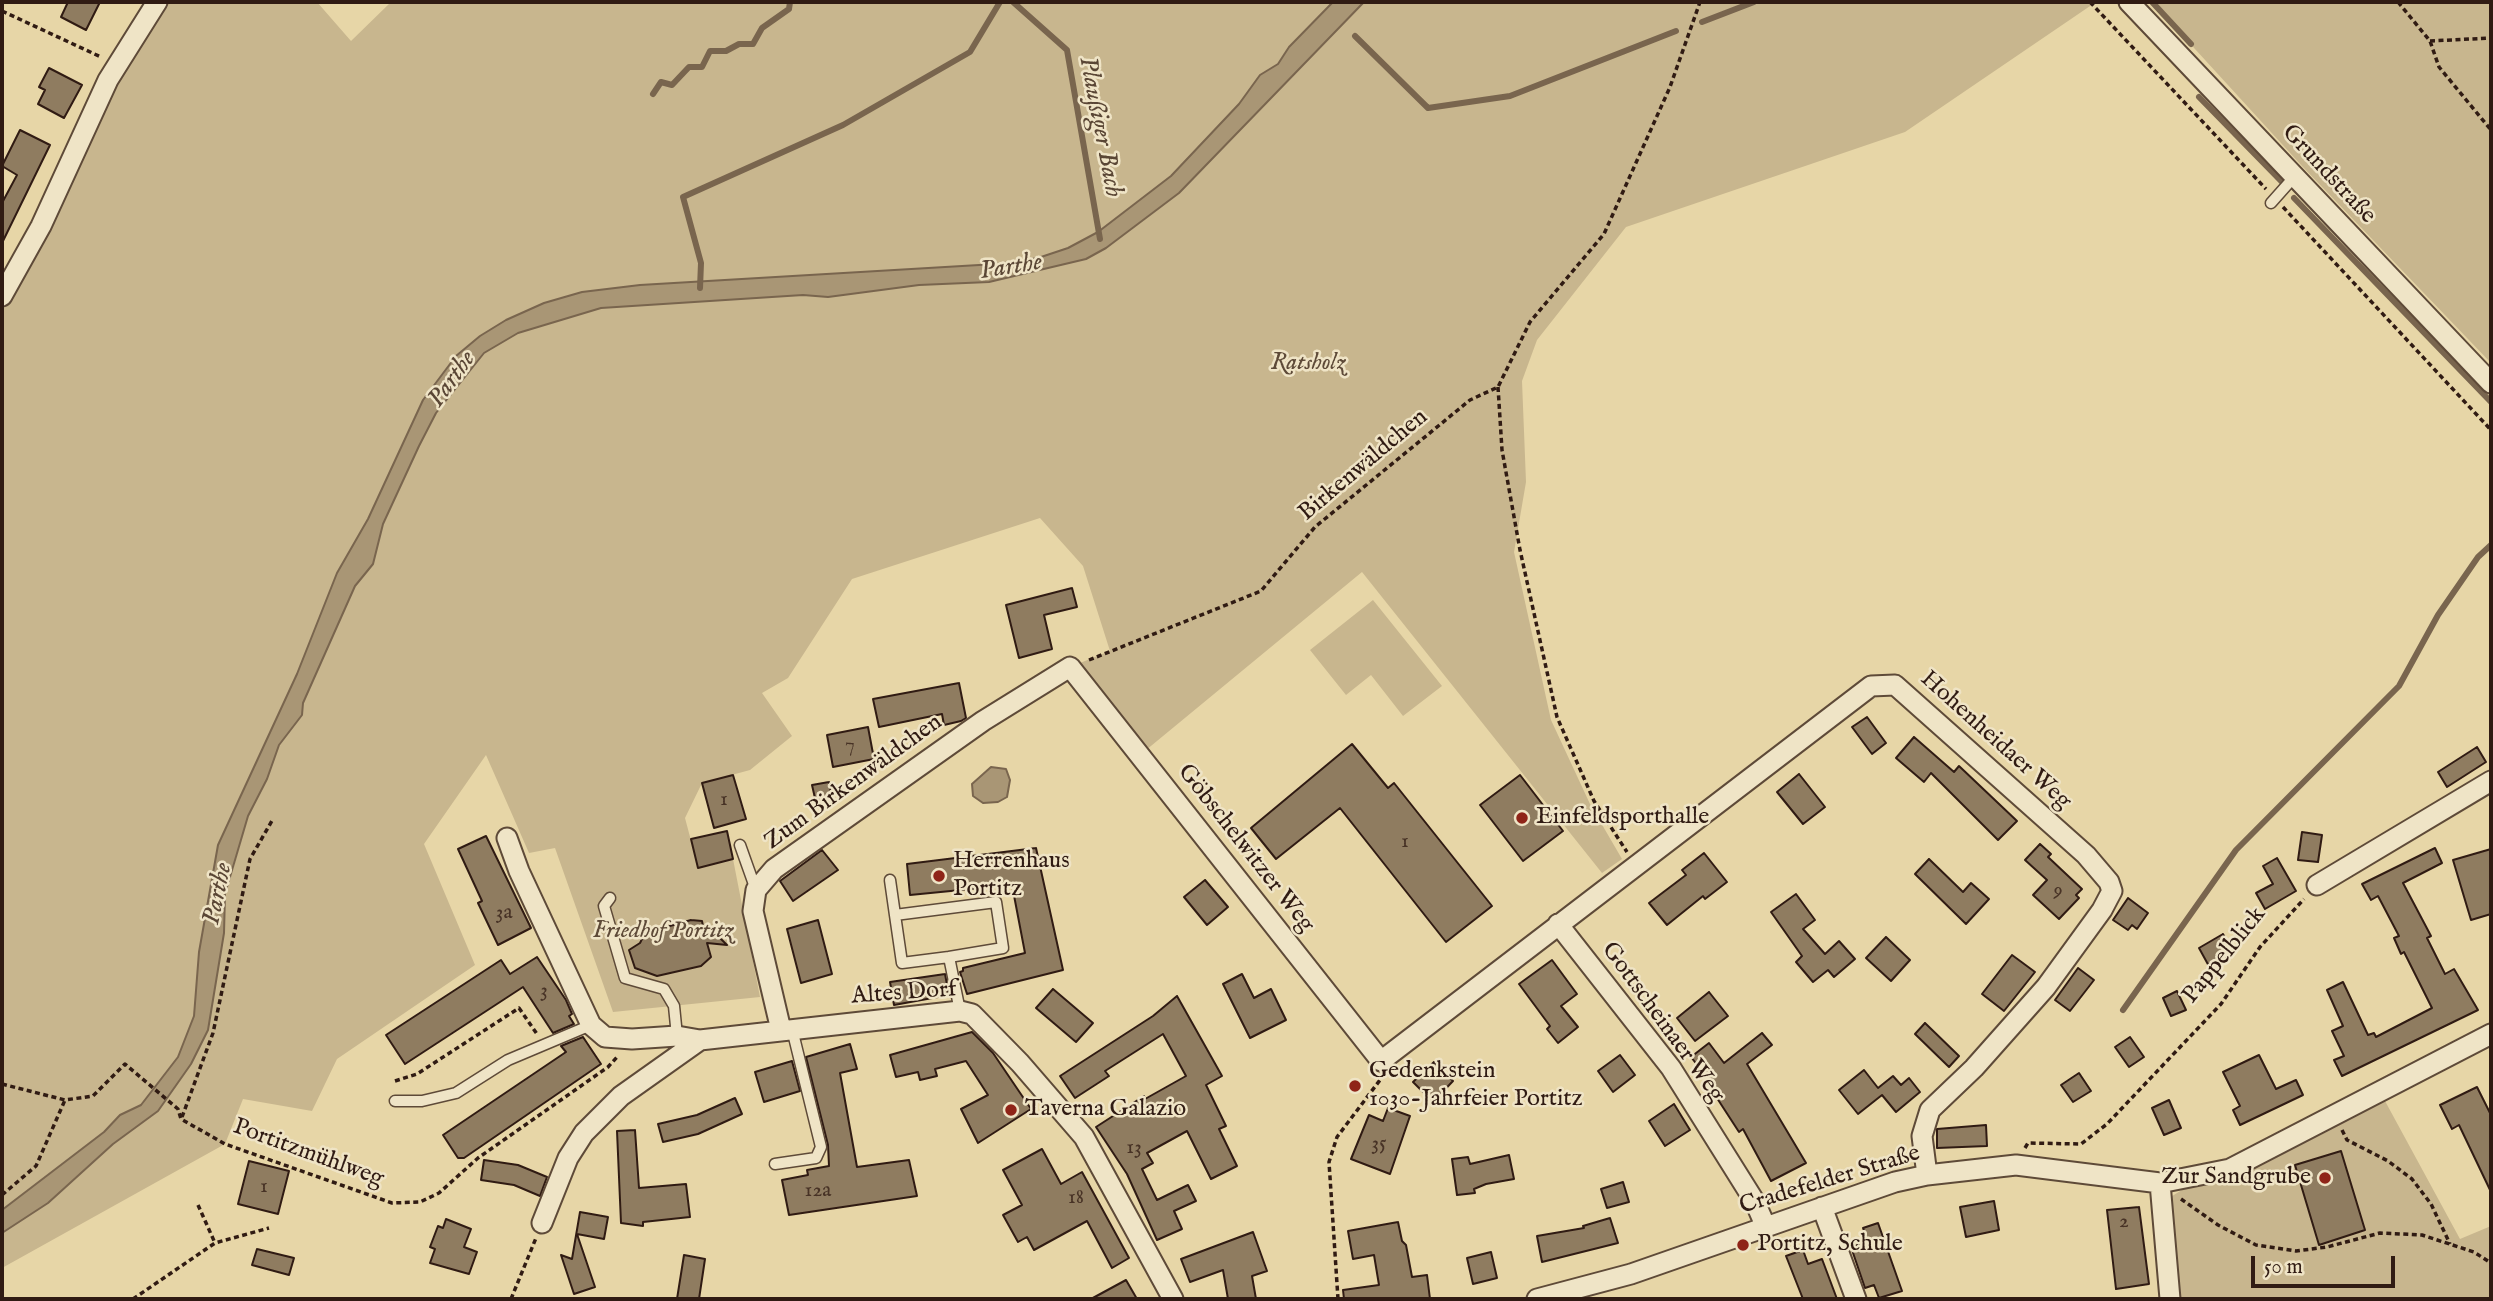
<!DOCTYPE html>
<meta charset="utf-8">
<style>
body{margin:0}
#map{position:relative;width:2493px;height:1301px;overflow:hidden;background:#e7d6a7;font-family:"IM FELL English",serif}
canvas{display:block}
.frame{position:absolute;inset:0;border:4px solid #301b13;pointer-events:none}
.scale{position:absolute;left:2251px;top:1256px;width:144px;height:32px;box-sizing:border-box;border:4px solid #301b13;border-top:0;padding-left:9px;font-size:21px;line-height:24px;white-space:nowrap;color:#301b13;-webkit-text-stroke:5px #efe4c6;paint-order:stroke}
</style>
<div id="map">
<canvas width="2493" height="1301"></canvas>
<div class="frame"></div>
<div class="scale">50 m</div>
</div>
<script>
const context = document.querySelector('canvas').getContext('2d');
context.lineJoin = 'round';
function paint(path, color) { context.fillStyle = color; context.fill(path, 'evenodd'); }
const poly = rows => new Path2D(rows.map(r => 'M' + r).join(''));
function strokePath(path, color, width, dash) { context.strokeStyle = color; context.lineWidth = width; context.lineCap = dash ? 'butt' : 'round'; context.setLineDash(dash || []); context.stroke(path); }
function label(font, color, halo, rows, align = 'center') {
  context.font = font + ' "IM FELL English",serif'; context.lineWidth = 5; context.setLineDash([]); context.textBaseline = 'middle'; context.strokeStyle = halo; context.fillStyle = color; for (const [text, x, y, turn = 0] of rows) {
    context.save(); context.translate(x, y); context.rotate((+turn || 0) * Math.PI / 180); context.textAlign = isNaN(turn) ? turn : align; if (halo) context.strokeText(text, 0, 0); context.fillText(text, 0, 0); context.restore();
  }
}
const green = poly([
 [170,2,317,2,351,41,391,2,1333,2,1288,47,1278,64,1260,75,1239,104,1171,176,1098,232,1068,248,1038,258,996,264,640,285,582,292,544,303,506,320,480,336,456,356,423,400,368,519,337,573,297,674,218,844,199,952,194,1016,178,1057,141,1105,120,1115,104,1132,2,1210,2,310,49,232,112,82,144,31],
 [1364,2,2096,2,1905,132,1626,227,1537,340,1522,381,1526,482,1514,552,1551,720,1590,804,1622,859,1602,873,1362,572,1140,755,1070,667,1110,651,1083,566,1040,518,852,579,788,678,762,693,792,736,750,770,702,783,685,818,698,867,733,859,760,997,613,1012,555,848,529,853,486,755,424,844,475,965,337,1059,312,1111,243,1099,225,1144,2,1268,2,1233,48,1203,113,1144,158,1111,191,1064,209,1020,224,933,224,902,248,816,267,779,279,745,303,712,303,703,350,597,358,581,373,564,381,530,419,446,436,413,484,353,518,333,601,308,803,295,828,297,919,285,989,282,1086,259,1106,248,1179,193],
 [2152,2,2491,2,2491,363,2302,166],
 [1373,600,1442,686,1403,716,1371,675,1346,695,1310,650],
 [2385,1101,2460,1239,2491,1226,2491,1299,2176,1299,2169,1198,2185,1188,2236,1175]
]);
const water = poly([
 [1333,2,1364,2,1179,193,1106,248,1086,259,989,282,919,285,828,297,803,295,601,308,518,333,484,353,436,413,419,446,383,524,373,564,355,586,303,703,302,715,279,745,267,779,248,816,225,894,224,933,208,1030,191,1064,158,1111,113,1144,48,1203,2,1233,2,1210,104,1132,120,1115,141,1105,178,1057,194,1016,199,952,218,845,297,674,337,573,368,519,423,400,456,356,480,336,506,320,544,303,582,292,640,285,996,264,1038,258,1068,248,1098,232,1171,176,1239,104,1260,75,1278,64,1289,47,1333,2],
 [991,767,1006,769,1010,780,1007,797,998,802,983,803,973,796,972,784,991,767]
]);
const stream = poly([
 [1013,2,1067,50,1100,239],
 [2152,2,2191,44],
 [1702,22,1754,2],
 [1355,36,1428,108,1510,96,1676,31],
 [653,94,661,82,672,85,689,67,702,67,710,51,726,51,739,44,753,44,762,28,789,9,790,2],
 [2199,97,2283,183],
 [2294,198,2491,402],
 [700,288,701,263,683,197,843,125,970,52,1000,2],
 [2123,1010,2236,850,2399,686,2438,615,2478,557,2491,545]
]);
const building = poly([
 [68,2,100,2,86,30,61,17,68,2],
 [49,68,82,85,64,118,38,104,45,90,39,87,49,68],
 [20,130,50,145,2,243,2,203,17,175,2,166,20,130],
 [1072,588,1077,607,1044,615,1052,649,1019,658,1006,605,1072,588],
 [959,683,966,718,961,721,944,725,942,714,879,727,873,699,959,683],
 [1867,717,1886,743,1872,754,1852,727,1867,717],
 [868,727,874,759,833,767,827,735,868,727],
 [1914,737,1954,772,1959,766,2017,821,1998,840,1931,773,1924,782,1896,758,1914,737],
 [1352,744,1388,788,1394,783,1492,906,1446,942,1340,808,1276,859,1251,828,1352,744],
 [2477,747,2486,762,2447,787,2438,772,2477,747],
 [1799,774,1825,807,1803,824,1777,792,1799,774],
 [733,775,746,819,714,828,702,783,733,775],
 [1520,775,1563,831,1523,861,1480,805,1520,775],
 [829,782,833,804,817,807,812,785,829,782],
 [727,831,733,859,698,868,691,839,727,831],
 [2302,832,2322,835,2318,862,2298,860,2302,832],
 [486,836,531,928,498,945,478,903,482,901,458,849,486,836],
 [2040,844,2051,854,2048,857,2082,889,2076,895,2079,898,2059,919,2033,895,2047,880,2025,860,2040,844],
 [1036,848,1063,970,967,994,960,972,963,971,963,968,1025,953,1012,885,910,895,907,864,1036,848],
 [2435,848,2442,863,2403,883,2431,936,2427,938,2445,974,2454,969,2478,1010,2342,1076,2334,1060,2344,1056,2332,1031,2343,1026,2327,990,2343,982,2368,1035,2374,1033,2376,1037,2432,1008,2404,952,2401,954,2394,938,2399,936,2378,896,2371,900,2362,884,2435,848],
 [2491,849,2491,914,2471,920,2453,860,2491,849],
 [822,850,838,870,793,901,780,881,822,850],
 [1704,853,1727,882,1705,899,1703,896,1667,925,1649,903,1686,875,1682,870,1704,853],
 [2277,858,2296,891,2265,909,2256,893,2273,884,2263,866,2277,858],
 [1929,859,1963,892,1971,883,1989,899,1966,924,1915,874,1929,859],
 [1205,880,1228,907,1207,925,1184,897,1205,880],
 [1796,894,1815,920,1803,929,1825,954,1839,941,1855,959,1834,977,1828,970,1813,982,1796,962,1802,956,1771,912,1796,894],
 [2128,898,2148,913,2137,929,2132,925,2128,930,2113,920,2128,898],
 [691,920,702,921,703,926,708,926,727,945,707,943,711,957,701,966,657,976,635,968,629,950,640,943,645,933,691,920],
 [818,920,832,974,801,983,787,929,818,920],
 [2223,934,2234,954,2210,968,2199,948,2223,934],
 [1886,937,1910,960,1891,981,1866,958,1886,937],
 [2012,955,2035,972,2004,1011,1982,994,2012,955],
 [537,957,566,1000,572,1014,569,1016,574,1024,553,1033,523,987,405,1064,386,1035,501,960,510,974,537,957],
 [1552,960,1577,994,1561,1006,1578,1027,1558,1043,1547,1029,1550,1026,1519,984,1552,960],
 [2078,968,2094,980,2070,1011,2055,1000,2078,968],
 [945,974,949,995,894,1005,890,982,945,974],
 [1242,974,1254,998,1271,989,1286,1020,1250,1038,1223,984,1242,974],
 [1053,989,1093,1023,1076,1042,1036,1008,1053,989],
 [2177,991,2186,1010,2171,1016,2163,998,2177,991],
 [1709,992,1728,1016,1695,1041,1677,1018,1709,992],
 [1177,996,1222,1076,1206,1085,1226,1126,1219,1129,1237,1166,1211,1179,1187,1131,1147,1153,1153,1163,1142,1169,1157,1200,1188,1185,1196,1201,1174,1211,1182,1229,1157,1240,1127,1174,1096,1127,1144,1096,1145,1099,1186,1076,1163,1034,1105,1071,1109,1076,1075,1098,1060,1076,1153,1016,1177,996],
 [1925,1023,1959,1056,1949,1067,1915,1034,1925,1023],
 [972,1032,993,1053,1031,1109,978,1143,961,1109,988,1095,966,1061,935,1069,937,1076,920,1080,918,1072,896,1077,890,1055,972,1032],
 [1762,1033,1772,1045,1747,1064,1806,1163,1771,1181,1743,1129,1739,1132,1715,1095,1719,1093,1691,1057,1709,1043,1724,1063,1762,1033],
 [583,1037,601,1064,464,1158,458,1158,443,1135,566,1052,561,1046,583,1037],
 [2130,1037,2144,1057,2129,1067,2115,1047,2130,1037],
 [850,1044,857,1069,840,1073,857,1167,909,1160,917,1196,789,1215,782,1180,808,1175,807,1170,829,1166,828,1145,806,1057,850,1044],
 [1620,1055,1635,1075,1613,1092,1598,1071,1620,1055],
 [2259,1055,2276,1089,2296,1080,2303,1095,2240,1125,2233,1110,2240,1106,2223,1072,2259,1055],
 [792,1061,800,1091,764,1102,755,1072,792,1061],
 [1434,1062,1453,1081,1433,1102,1413,1082,1434,1062],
 [1864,1070,1878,1088,1893,1076,1901,1085,1909,1078,1920,1092,1896,1112,1882,1095,1858,1114,1839,1090,1864,1070],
 [2079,1073,2091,1091,2073,1102,2061,1085,2079,1073],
 [2477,1087,2491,1115,2491,1192,2459,1125,2452,1129,2440,1105,2477,1087],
 [735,1098,742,1114,698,1134,663,1142,658,1124,697,1115,735,1098],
 [2169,1100,2181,1128,2164,1135,2152,1108,2169,1100],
 [1674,1104,1690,1130,1665,1146,1649,1121,1674,1104],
 [1388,1108,1410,1116,1390,1174,1351,1159,1369,1115,1383,1121,1388,1108],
 [1986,1125,1987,1146,1937,1148,1937,1129,1986,1125],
 [635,1130,639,1188,686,1184,690,1217,643,1222,643,1226,621,1223,617,1131,635,1130],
 [1042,1149,1061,1184,1082,1172,1129,1258,1112,1268,1087,1221,1034,1250,1027,1237,1018,1242,1003,1215,1022,1205,1003,1170,1042,1149],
 [2341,1151,2365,1230,2319,1245,2295,1165,2341,1151],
 [1509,1155,1514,1179,1486,1184,1474,1189,1475,1193,1457,1195,1452,1159,1468,1157,1470,1164,1509,1155],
 [484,1160,518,1165,547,1177,540,1196,514,1185,481,1180,484,1160],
 [249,1161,289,1171,278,1214,238,1204,249,1161],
 [1623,1182,1629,1202,1607,1208,1601,1189,1623,1182],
 [1994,1201,1999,1230,1966,1237,1960,1207,1994,1201],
 [2139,1207,2149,1284,2116,1289,2107,1210,2139,1207],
 [580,1212,608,1217,604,1239,577,1234,595,1287,574,1294,561,1255,572,1259,580,1212],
 [1610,1218,1618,1243,1542,1262,1537,1236,1584,1228,1583,1226,1610,1218],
 [446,1219,471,1229,464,1247,477,1252,469,1274,430,1263,435,1249,430,1247,438,1226,443,1228,446,1219],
 [1398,1222,1402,1241,1406,1245,1412,1277,1427,1275,1430,1299,1344,1299,1343,1290,1379,1285,1374,1255,1353,1259,1348,1231,1398,1222],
 [1878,1223,1902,1291,1879,1298,1874,1285,1865,1288,1851,1247,1868,1242,1863,1228,1878,1223],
 [1253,1232,1267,1271,1252,1276,1256,1299,1228,1299,1223,1270,1190,1282,1181,1259,1253,1232],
 [257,1249,294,1258,289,1275,252,1265,257,1249],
 [1803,1250,1808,1264,1822,1259,1837,1299,1803,1299,1786,1256,1803,1250],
 [1491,1252,1497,1278,1473,1284,1467,1258,1491,1252],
 [684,1255,705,1259,699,1299,677,1299,684,1255],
 [1126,1280,1137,1299,1091,1299,1126,1280]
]);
const path = poly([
 [2090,2,2266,189],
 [2398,2,2430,41,2439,67,2491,130],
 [2,11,101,57],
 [2430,41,2491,38],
 [2283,207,2491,430],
 [1498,387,1502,450,1520,550,1557,717,1594,801,1627,852],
 [1089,660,1261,591,1315,527,1470,400,1498,387,1530,322,1604,234,1670,87,1700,2],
 [395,1081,417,1074,519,1008,537,1034],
 [2,1084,65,1100,93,1096,125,1064,178,1109,181,1119,225,1144,392,1203,420,1202,439,1193,478,1158,608,1067,618,1056],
 [182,1117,213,1033,250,859,273,819],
 [2342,1130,2347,1140,2388,1161,2412,1179,2431,1204,2450,1244],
 [2025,1148,2028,1143,2081,1144,2107,1124,2221,1004,2260,947,2304,899],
 [2,1195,36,1166,65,1100],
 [2181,1199,2218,1225,2256,1245,2296,1251,2327,1247,2380,1233,2422,1235,2474,1252,2491,1263],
 [198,1205,215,1243],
 [133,1299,215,1243,269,1228],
 [511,1299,536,1238],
 [1338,1299,1329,1162,1337,1137,1380,1080]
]);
const service = poly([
 [2271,203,2295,176],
 [740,845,756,890],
 [890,880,895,915,996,902,1003,948,949,957,960,1011],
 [610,898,604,906,625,978,664,989,674,1006,677,1036],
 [895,915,902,963,949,957],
 [395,1101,422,1101,456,1093,508,1060,591,1025],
 [775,1164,816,1158,821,1147,792,1029]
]);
const minor = poly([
 [2129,2,2491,383],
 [2,296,41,226,108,80,157,2],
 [507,838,519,871,591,1025,605,1037,632,1039,677,1036,700,1040,960,1011,972,1014,1020,1063,1084,1137,1173,1299],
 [2317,885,2491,781],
 [1558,924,1671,1068,1755,1202,1765,1225],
 [781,1030,753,911,756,890,774,869,983,721,1070,667,1381,1061,1871,686,1895,685,2086,855,2109,882,2112,891,2102,910,2046,987,1974,1068,1930,1110,1922,1136,1927,1175],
 [2160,1183,2170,1299],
 [1822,1207,1856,1299],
 [542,1223,568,1158,584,1133,621,1096,700,1040],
 [1537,1299,1631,1274,1895,1182,1927,1175,2016,1165,2160,1183,2230,1169,2491,1034]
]);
const markers = [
 [1522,818,7,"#8f2418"],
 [939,876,7,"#8f2418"],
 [1355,1086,7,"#8f2418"],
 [1011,1110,7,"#8f2418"],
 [2325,1178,7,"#8f2418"],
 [1743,1245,7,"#8f2418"]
];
const numberNames = [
 ["7",850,747],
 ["1",724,801],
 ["1",1405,843],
 ["9",2058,892],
 ["3a",504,914],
 ["3",544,992],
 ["35",1379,1145],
 ["13",1134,1149],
 ["1",264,1188],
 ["12a",818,1192],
 ["18",1076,1199],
 ["2",2124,1223]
];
const streetNames = [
 ["Grundstraße",2328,175,47],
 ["Birkenwäldchen",1364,466,-40],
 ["Hohenheidaer Weg",1995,741,42],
 ["Zum Birkenwäldchen",854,783,-36],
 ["Göbschelwitzer Weg",1245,849,52],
 ["Pappelblick",2225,956,-51],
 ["Altes Dorf",904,994,-4],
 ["Gottscheinaer Weg",1662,1023,54],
 ["Portitzmühlweg",308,1154,20],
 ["Cradefelder Straße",1830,1181,-17]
];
const parkNames = [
 ["Ratsholz",1308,364],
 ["Friedhof Portitz",663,932]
];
const poiNames = [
 ["Einfeldsporthalle",1536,818],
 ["Herrenhaus",953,862],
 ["Portitz",953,890],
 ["Gedenkstein",1369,1072],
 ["1030-Jahrfeier Portitz",1369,1100],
 ["Taverna Galazio",1025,1110],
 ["Zur Sandgrube",2311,1178,"right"],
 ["Portitz, Schule",1757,1245]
];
const waterNames = [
 ["Plaußiger Bach",1099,127,79],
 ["Parthe",1011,268,-9],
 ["Parthe",453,380,-54],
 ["Parthe",219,894,-78]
];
paint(green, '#c8b68e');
paint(water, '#a99675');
strokePath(water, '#79654e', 2);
strokePath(stream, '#79654e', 6);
paint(building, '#8f7c60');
strokePath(building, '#301b13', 2);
strokePath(service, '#5e4a38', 13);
strokePath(minor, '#5e4a38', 23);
strokePath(path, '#301b13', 3.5, [5, 3.5]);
strokePath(service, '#efe4c6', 10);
strokePath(minor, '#efe4c6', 19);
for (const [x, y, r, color] of markers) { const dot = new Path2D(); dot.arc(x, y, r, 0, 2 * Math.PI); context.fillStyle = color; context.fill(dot); strokePath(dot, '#efe4c6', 2.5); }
label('21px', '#483326', null, numberNames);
label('24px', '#301b13', '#efe4c6', streetNames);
label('italic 24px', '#5e4a38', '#efe4c6', parkNames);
label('24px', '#301b13', '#efe4c6', poiNames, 'left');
label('italic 26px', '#5a4635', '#efe4c6', waterNames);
</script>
